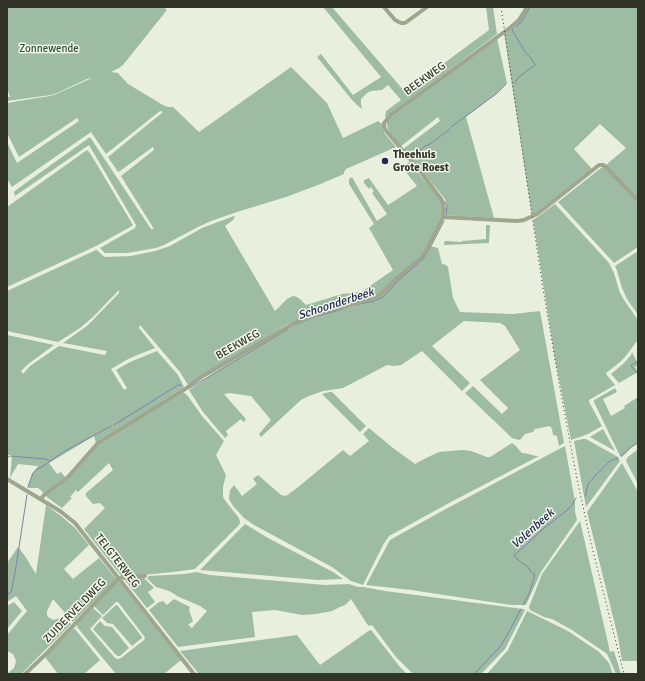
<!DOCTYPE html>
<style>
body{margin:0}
#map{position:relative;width:645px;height:681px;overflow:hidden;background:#e8efdd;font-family:Signika,sans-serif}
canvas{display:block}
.frame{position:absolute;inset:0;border:8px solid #323429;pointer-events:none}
</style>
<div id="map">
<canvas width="645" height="681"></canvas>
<div class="frame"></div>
</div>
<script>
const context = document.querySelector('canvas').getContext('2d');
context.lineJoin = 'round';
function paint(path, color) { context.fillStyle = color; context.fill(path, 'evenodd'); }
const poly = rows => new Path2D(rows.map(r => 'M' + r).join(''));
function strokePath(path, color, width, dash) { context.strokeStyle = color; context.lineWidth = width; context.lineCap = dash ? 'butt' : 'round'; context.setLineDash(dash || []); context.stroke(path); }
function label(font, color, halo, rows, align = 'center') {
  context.font = font + ' Signika,sans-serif'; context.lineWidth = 3; context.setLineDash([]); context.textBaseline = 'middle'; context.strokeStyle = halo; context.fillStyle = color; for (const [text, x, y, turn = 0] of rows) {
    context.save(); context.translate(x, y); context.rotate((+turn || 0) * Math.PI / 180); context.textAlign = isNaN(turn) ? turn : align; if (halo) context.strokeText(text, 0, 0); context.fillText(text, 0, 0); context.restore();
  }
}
const green = poly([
 [7,7,164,7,167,10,123,65,119,68,111,72,118,73,128,84,163,105,168,107,173,107,199,132,291,67,327,103,343,138,378,121,382,124,385,134,396,147,346,169,344,172,344,174,318,185,286,197,237,212,211,221,198,227,164,245,156,248,127,253,105,253,100,248,135,228,136,225,89,145,15,196,14,192,16,190,90,137,151,229,154,229,121,176,154,150,153,147,120,171,118,172,108,157,163,112,160,111,106,154,91,132,12,187,7,179,7,142,17,163,79,121,77,118,19,157,7,133,7,103,50,96,56,94,92,78,87,79,59,92,51,95,7,101,7,97,10,97,7,88],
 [323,7,332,7,405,92,489,30,486,7,493,7,497,34,385,118,386,111,401,100,388,85,382,90,371,91,367,93,361,99,361,104,362,109,357,105,352,100,317,57,321,54,353,95,381,77],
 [528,7,638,7,638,197,606,165,626,148,600,124,574,149,592,169,532,216,504,33,520,20],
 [497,38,507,83,496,94,466,117,494,218,446,215,447,208,445,199,428,178,403,149,440,121,438,117,400,147,389,133,387,125,387,122,389,119],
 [87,150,90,153,133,225,132,226,96,246,7,287,7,207],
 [409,162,439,198,442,206,442,214,423,254,381,293,288,324,188,385,180,372,140,325,139,328,155,348,130,358,111,369,124,390,127,388,116,370,130,362,157,351,178,375,184,387,96,443,94,436,49,463,57,474,61,472,65,477,44,493,38,488,28,488,32,474,38,466,18,464,10,478,12,455,8,455,7,475,7,335,54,345,27,365,21,371,23,374,30,366,59,346,105,355,107,351,63,343,87,326,94,319,119,293,119,290,93,317,80,328,58,342,7,331,7,291,96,250,97,250,102,255,105,257,131,256,155,251,170,246,202,228,234,216,235,217,233,220,225,226,275,311,287,299,293,296,297,297,300,299,306,305,342,294,361,292,393,270,369,228,374,224,349,184,349,179,352,177,377,221,387,214,372,193,374,192,371,187,369,189,364,183,364,180,369,178,388,205,417,186,402,167],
 [603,167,605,167,638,202,638,247,614,263,558,202,601,168],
 [555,204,609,263,614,273,620,293,626,303,638,320,638,337,637,341,625,357,619,363,607,372,606,374,615,385,589,400,589,402,602,426,588,434,571,440,555,359,533,220],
 [486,225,490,225,489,243,444,245,444,243,445,241,462,242,462,241,486,239],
 [430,246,438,248,442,264,446,265,448,267,453,298,460,312,513,314,540,311,564,443,559,446,557,436,553,435,552,429,550,426,535,429,533,432,525,434,521,439,519,440,512,438,465,393,473,386,502,414,508,408,480,380,520,350,505,326,500,323,464,321,432,346,470,383,462,391,422,351,401,365,394,366,387,365,343,388,323,391,309,396,301,400,289,411,261,437,259,434,271,420,251,396,230,393,224,394,245,418,246,420,243,422,241,419,226,431,228,435,225,438,203,412,189,390,214,373,294,325,314,316,374,299,382,295],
 [638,251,638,315,627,299,622,288,617,271,615,266],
 [632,352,638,364,638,365,635,367,638,372,619,383,611,374,624,363,631,355],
 [615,388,617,392,603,399,611,416,625,408,624,406,638,397,638,443,632,447,622,457,620,456,594,402,594,400,596,399],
 [183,392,187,395,202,416,224,441,216,455,226,475,223,487,223,496,224,499,239,518,240,522,239,525,195,569,173,572,122,577,84,529,105,508,100,503,93,504,86,496,86,493,113,470,109,463,78,492,76,490,70,497,72,498,62,508,48,498,45,495,71,475,96,447],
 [329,392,332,392,366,426,360,432,322,394],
 [369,428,393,448,415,464,426,458,439,452,462,450,471,451,487,457,490,457,512,443,516,446,520,451,522,453,529,454,536,456,539,456,449,503,389,536,383,545,363,585,351,581,332,567,254,525,244,518,233,506,229,499,230,490,234,485,242,496,257,484,253,479,258,475,281,495,286,496,297,488,343,450,350,456,369,441,363,434],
 [603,429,615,451,590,437],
 [583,439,586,439,618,457,620,461,586,507,574,441],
 [565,446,575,502,575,512,577,520,541,572,526,605,511,605,411,590,366,585,390,540,442,511],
 [638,449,638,484,626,461,627,458],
 [622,463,638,492,638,661,622,661,618,637,587,512],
 [46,505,61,516,75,528,89,545,64,569,73,579,99,558,116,579,73,622,53,599,47,611,47,615,48,617,53,620,64,617,68,619,71,624,21,674,7,674,14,668,16,661,13,654,7,651,7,635,27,611,16,596,7,602,7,563,18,547,25,556,36,574],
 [580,521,610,652,614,651,621,674,616,674,609,658,607,654,600,649,572,630,552,619,544,617,530,610,529,607,542,574],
 [245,524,268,538,333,572,343,579,318,580,200,570],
 [196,572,210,575,325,585,349,584,358,587,363,587,385,591,523,609,525,610,505,649,481,674,413,674,396,657,372,625,369,626,367,624,351,599,345,605,340,607,332,611,316,614,302,615,275,610,252,612,255,637,178,647,149,610,159,602,163,601,167,605,174,599,190,607,189,610,193,621,188,625,192,628,207,611,200,606,179,597,169,591,156,587,147,578,149,576,185,574],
 [144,578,154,588,148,592,155,602,147,608,124,579],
 [117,582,119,582,181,660,164,674,116,674,77,627,77,624,93,608,102,616,90,629,115,658,118,659,121,658,144,640,145,638,144,636,118,602,116,602,103,615,94,606],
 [14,602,22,611,7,629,7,606],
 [116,605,117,605,142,637,142,638,132,646,113,624,107,623,102,618],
 [527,611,568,631,599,652,609,663,613,674,487,674,508,650],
 [100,621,105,626,112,627,129,648,120,656,118,656,116,655,93,629],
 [73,629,75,629,100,660,84,674,58,674,45,657],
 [370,630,371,630,400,667,407,674,199,674,180,651,297,635,320,665]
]);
const stream = poly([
 [516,27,522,21,530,7],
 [513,29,512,30,525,52,530,57,532,61,535,64,535,65,519,77,515,82],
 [451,127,496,94,506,84],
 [413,160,412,159,414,156,425,146,430,144,450,129],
 [442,198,447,206,446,215],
 [355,305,374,301,383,297,398,281,423,259,431,246,444,221],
 [296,324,314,317,343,309],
 [638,361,632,365,631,366,638,374],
 [188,389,288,329],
 [114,425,178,385,181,385],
 [621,456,631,447,638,443],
 [7,458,10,456,46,459,49,461],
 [49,462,65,451,111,426],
 [28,487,30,481,33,473,36,470,48,463],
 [585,496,586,494,587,488,588,484,595,476,610,461,618,458],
 [572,505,576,498],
 [7,595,11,592,15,573,27,495],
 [523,605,529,594,535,575,531,572,528,567,518,560,514,555,525,546,544,528,565,512,571,506],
 [474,674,499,648,505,639,521,609]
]);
const minor = poly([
 [384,7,395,20,401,23,405,23,427,7],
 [443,217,517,221,524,220,537,214,545,208,599,165,603,165,606,167,638,200],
 [7,479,60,511,75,523,194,674],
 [41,499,44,495,68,477,97,444,185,389,203,376,298,321,323,312,360,302,377,296,381,294,396,279,421,258,427,249,443,217,444,209,443,204,441,199,420,171,387,132,384,127,384,123,391,115,511,27,519,20,527,7],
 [25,674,47,653,119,578,145,576]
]);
const rail = poly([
 [501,7,543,289,561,394,577,479,591,543,624,674]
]);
const markers = [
 [385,161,4,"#232751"]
];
const parkNames = [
 ["Zonnewende",49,49]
];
const streetNames = [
 ["BEEKWEG",425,79,-36],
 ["BEEKWEG",238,345,-30],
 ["TELGTERWEG",117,561,52],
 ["ZUIDERVELDWEG",75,611,-46]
];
const poiNames = [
 ["Theehuis",393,155],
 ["Grote Roest",393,168]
];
const waterNames = [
 ["Schoonderbeek",336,304,-18],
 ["Volenbeek",533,529,-42]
];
paint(green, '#9ebca4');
strokePath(stream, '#7f83a9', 1);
strokePath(minor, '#9ea68e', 4);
strokePath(rail, '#323429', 1, [1, 3]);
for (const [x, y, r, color] of markers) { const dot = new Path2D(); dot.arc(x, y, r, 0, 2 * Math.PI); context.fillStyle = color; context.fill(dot); strokePath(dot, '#f1f7e9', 1.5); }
label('11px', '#2f4f36', '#f1f7e9', parkNames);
label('11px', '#323429', '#f1f7e9', streetNames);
label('bold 11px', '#323429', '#f1f7e9', poiNames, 'left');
label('italic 12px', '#232751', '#f1f7e9', waterNames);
</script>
